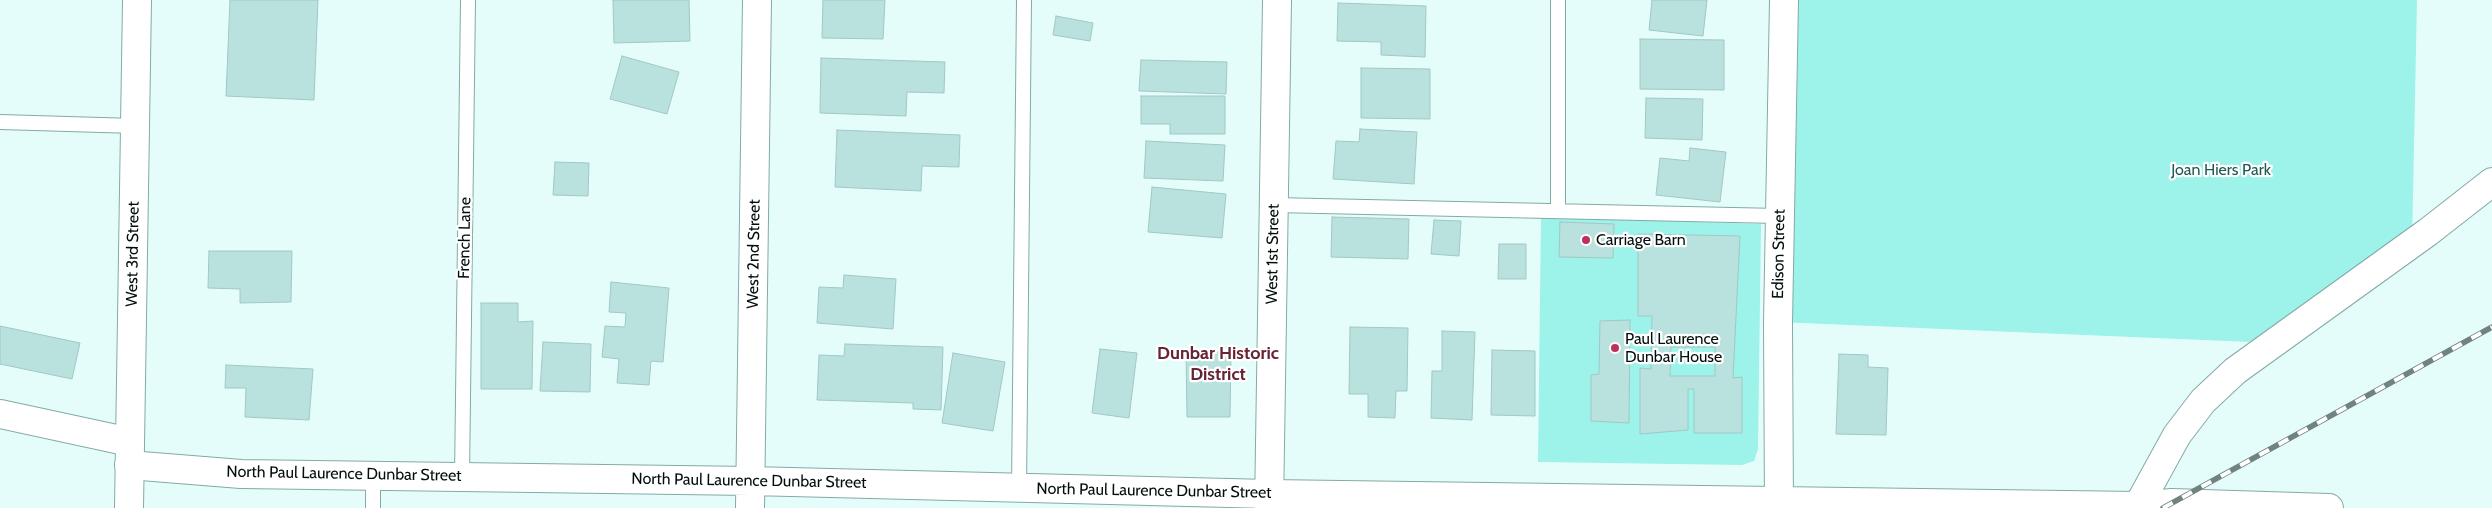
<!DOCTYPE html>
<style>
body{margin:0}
canvas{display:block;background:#e5fdfa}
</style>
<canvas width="2492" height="508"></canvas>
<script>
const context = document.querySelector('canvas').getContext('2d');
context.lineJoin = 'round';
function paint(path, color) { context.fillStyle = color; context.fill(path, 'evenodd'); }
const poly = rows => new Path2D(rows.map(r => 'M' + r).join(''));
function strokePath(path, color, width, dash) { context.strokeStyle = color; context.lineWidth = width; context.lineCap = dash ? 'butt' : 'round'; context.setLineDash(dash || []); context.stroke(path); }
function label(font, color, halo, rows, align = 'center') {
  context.font = font + ' Cabin,sans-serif'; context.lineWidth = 4.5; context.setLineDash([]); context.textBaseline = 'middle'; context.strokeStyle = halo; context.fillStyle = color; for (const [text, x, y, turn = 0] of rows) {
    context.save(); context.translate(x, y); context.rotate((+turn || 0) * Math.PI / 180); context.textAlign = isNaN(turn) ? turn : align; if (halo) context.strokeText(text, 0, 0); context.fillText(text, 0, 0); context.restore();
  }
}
const green = poly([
 [1784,0,2417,0,2412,243,2274,343,1778,322],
 [1541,217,1761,224,1758,449,1754,461,1742,465,1538,462]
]);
const building = poly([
 [230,0,318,0,314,100,226,96,230,0],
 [613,0,689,0,690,41,614,43,613,0],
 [823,0,885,0,883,39,822,38,823,0],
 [1652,0,1707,0,1703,36,1649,30,1652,0],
 [1338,3,1426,6,1425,57,1381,55,1381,42,1337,41,1338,3],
 [1056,16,1093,23,1090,41,1053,35,1056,16],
 [1640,39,1724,40,1724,90,1640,89,1640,39],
 [622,56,679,72,667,114,610,99,622,56],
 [821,58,945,62,944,93,907,92,906,116,820,113,821,58],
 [1141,60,1227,62,1226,94,1139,91,1141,60],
 [1361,68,1430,69,1430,119,1361,118,1361,68],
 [1141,96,1225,96,1225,134,1170,134,1170,124,1141,124,1141,96],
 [1646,98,1703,99,1702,140,1645,138,1646,98],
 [1360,129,1417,132,1414,184,1333,179,1336,141,1359,142,1360,129],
 [837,130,960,135,959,167,922,166,921,191,835,187,837,130],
 [1146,141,1225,145,1223,181,1144,178,1146,141],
 [1690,148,1726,152,1720,202,1656,195,1660,158,1689,161,1690,148],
 [555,162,589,163,588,196,553,195,555,162],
 [1152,187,1226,194,1222,238,1148,232,1152,187],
 [1332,217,1409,219,1408,259,1331,257,1332,217],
 [1434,220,1461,221,1459,256,1431,254,1434,220],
 [1560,222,1614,224,1613,258,1559,257,1560,222],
 [1638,234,1740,236,1733,378,1742,377,1742,433,1694,433,1694,389,1688,389,1688,430,1640,434,1640,368,1651,369,1652,316,1638,316,1638,234],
 [1671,347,1715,347,1715,376,1670,376,1671,347],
 [1499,244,1526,244,1526,279,1498,279,1499,244],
 [209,251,292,251,291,302,240,303,240,289,208,288,209,251],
 [844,275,896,279,893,329,817,323,819,287,843,288,844,275],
 [611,282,669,288,663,362,651,361,649,385,617,383,619,359,602,357,605,326,625,327,626,313,609,312,611,282],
 [481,303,518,303,518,322,533,321,532,389,481,389,481,303],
 [1630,320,1629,423,1591,421,1591,375,1599,374,1600,321,1630,320],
 [0,326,80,343,72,379,0,364,0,326],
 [1350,327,1408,328,1407,391,1396,391,1395,418,1368,417,1368,394,1349,394,1350,327],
 [1442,331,1475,332,1472,420,1431,418,1432,371,1442,371,1442,331],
 [543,342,591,344,590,392,540,391,543,342],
 [845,344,943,347,941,410,913,409,913,403,817,400,819,355,844,356,845,344],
 [1100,349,1137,353,1129,418,1092,413,1100,349],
 [1492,350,1535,351,1535,416,1491,415,1492,350],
 [1186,352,1231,352,1230,417,1187,417,1186,352],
 [953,353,1005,362,993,431,942,423,953,353],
 [1839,354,1868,355,1868,367,1888,368,1886,435,1836,434,1839,354],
 [226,365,313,369,309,420,245,417,246,388,225,388,226,365]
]);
const service = poly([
 [0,122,135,126],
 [1274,205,1779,216],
 [1558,211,1558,0],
 [373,475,373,508],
 [462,477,468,0],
 [1019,488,1024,0]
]);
const minor = poly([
 [0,414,130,442],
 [129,465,241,474,751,481,1269,494,2138,506,2172,503,2329,508],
 [2138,506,2177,435,2203,401,2235,371,2428,232,2492,182],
 [750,508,757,0],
 [1269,508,1277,0],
 [1779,508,1778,322,1784,0]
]);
const primary = poly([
 [129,508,137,0]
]);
const rail = poly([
 [2163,508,2492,327]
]);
const markers = [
 [1586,240,5,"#be2f59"],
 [1615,348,5,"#be2f59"]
];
const parkNames = [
 ["Joan Hiers Park",2221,170]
];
const streetNames = [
 ["French Lane",465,238,-89],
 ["West 3rd Street",133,254,-89],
 ["West 2nd Street",754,254,-89],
 ["West 1st Street",1273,254,-89],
 ["Edison Street",1779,254,-89],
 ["North Paul Laurence Dunbar Street",344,474,1],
 ["North Paul Laurence Dunbar Street",749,481,1],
 ["North Paul Laurence Dunbar Street",1154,491,1]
];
const poiNames = [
 ["Carriage Barn",1596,240],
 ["Paul Laurence",1625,339],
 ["Dunbar House",1625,357]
];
const neighbourhoodNames = [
 ["Dunbar Historic",1218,354],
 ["District",1218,375]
];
paint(green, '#9df2ea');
paint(building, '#b9e2de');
strokePath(building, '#a0c8c4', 1);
strokePath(service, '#83aaa6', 16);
strokePath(minor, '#83aaa6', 30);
strokePath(primary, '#83aaa6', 30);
strokePath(service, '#fff', 14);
strokePath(minor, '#fff', 28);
strokePath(primary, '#fff', 28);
strokePath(rail, '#718381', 5.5);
strokePath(rail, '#fff', 4, [11]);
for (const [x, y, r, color] of markers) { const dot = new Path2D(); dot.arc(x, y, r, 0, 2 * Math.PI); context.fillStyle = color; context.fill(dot); strokePath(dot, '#fff', 2); }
label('16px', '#215a55', '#fff', parkNames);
label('16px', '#020e0d', '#fff', streetNames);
label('16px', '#020e0d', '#fff', poiNames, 'left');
label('bold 18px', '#682334', '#fff', neighbourhoodNames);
</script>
